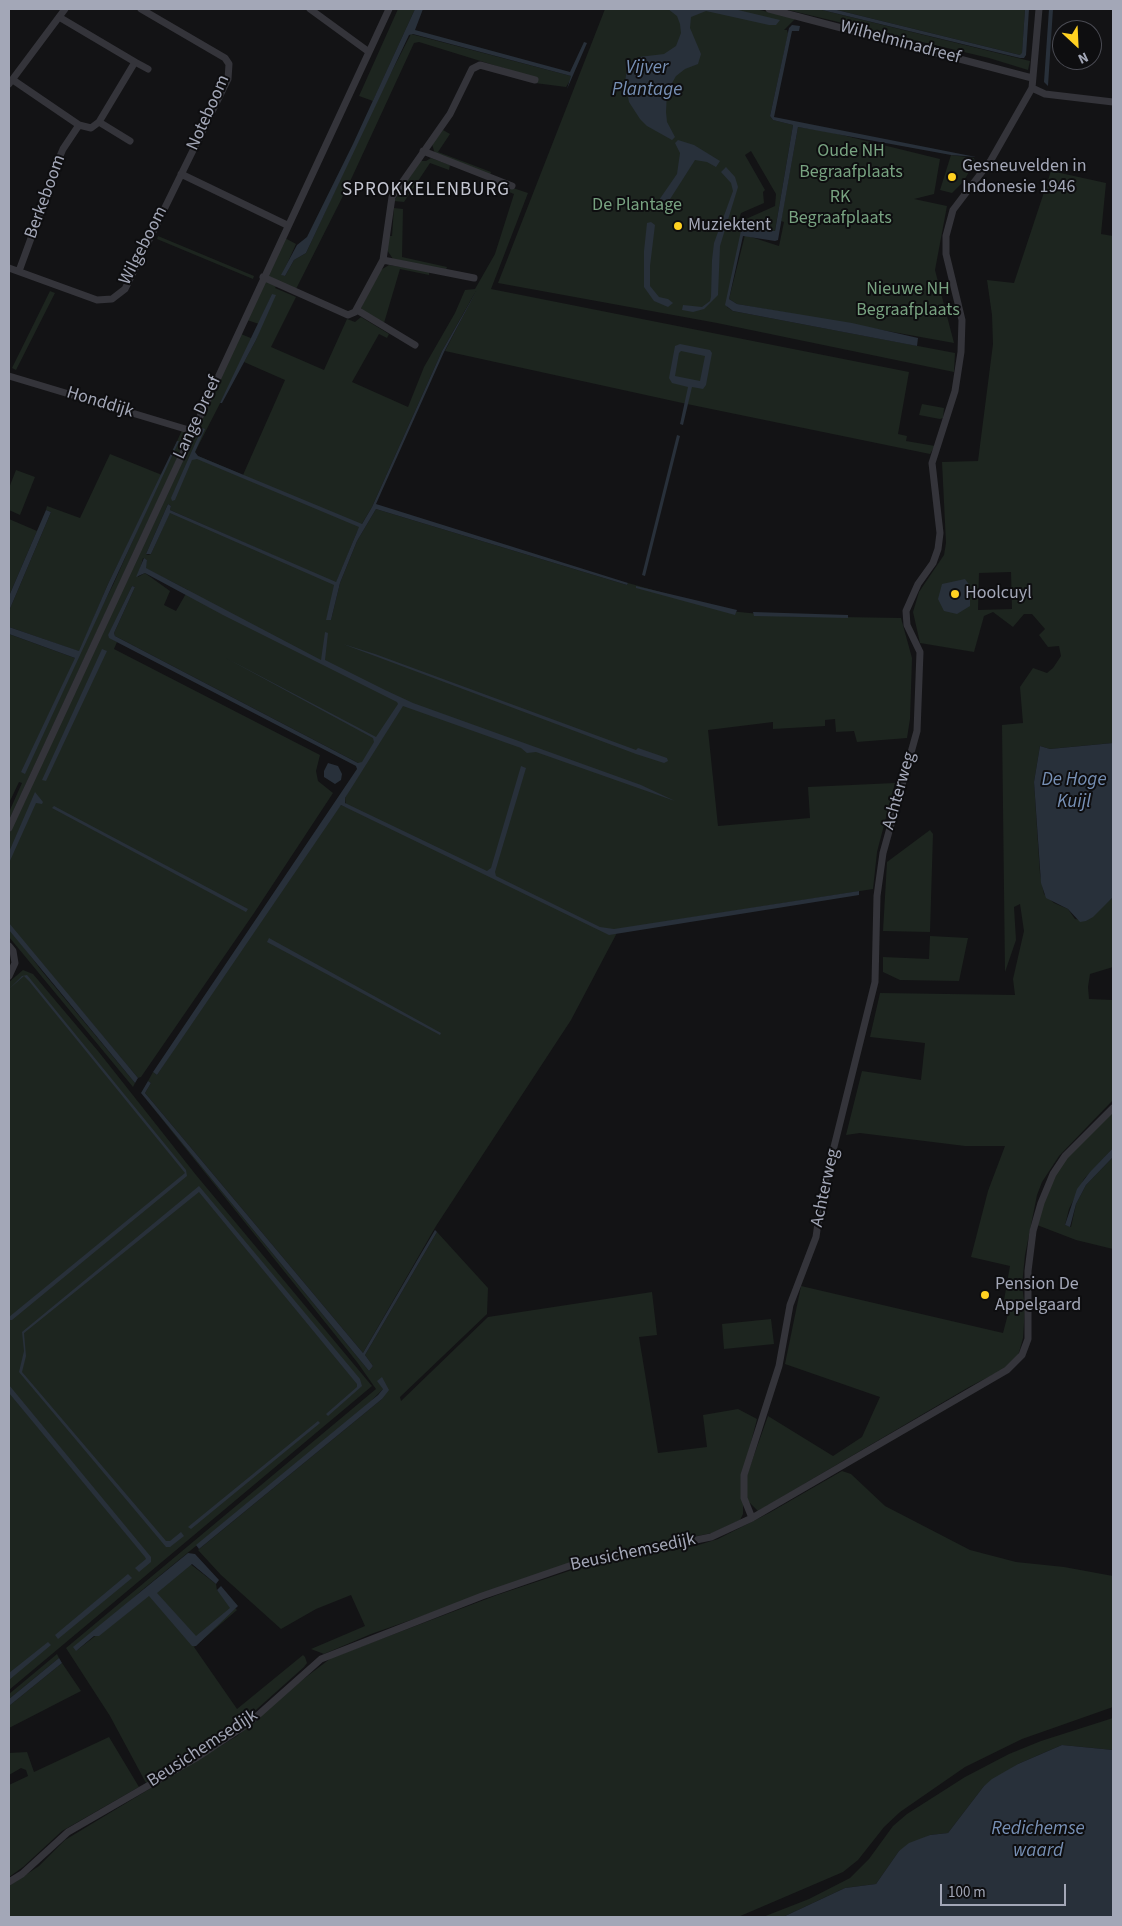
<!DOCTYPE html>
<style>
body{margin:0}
#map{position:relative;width:1122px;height:1926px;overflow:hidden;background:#131315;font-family:"Source Sans 3",sans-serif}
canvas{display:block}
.frame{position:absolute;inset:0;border:10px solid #a3a7b7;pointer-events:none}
.north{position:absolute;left:1052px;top:20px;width:50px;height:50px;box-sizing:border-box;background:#0e0e10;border:1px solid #4a4b53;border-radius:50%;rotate:155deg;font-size:14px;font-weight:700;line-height:20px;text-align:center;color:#a3a7b7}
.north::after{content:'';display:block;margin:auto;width:18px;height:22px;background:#ffd121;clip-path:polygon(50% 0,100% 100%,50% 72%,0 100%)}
.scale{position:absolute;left:940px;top:1884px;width:126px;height:22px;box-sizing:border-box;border:2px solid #a3a7b7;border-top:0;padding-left:6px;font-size:15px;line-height:18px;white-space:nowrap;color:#a3a7b7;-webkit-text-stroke:4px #0e0e10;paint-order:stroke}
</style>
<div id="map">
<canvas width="1122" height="1926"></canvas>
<div class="frame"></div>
<div class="north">N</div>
<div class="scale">100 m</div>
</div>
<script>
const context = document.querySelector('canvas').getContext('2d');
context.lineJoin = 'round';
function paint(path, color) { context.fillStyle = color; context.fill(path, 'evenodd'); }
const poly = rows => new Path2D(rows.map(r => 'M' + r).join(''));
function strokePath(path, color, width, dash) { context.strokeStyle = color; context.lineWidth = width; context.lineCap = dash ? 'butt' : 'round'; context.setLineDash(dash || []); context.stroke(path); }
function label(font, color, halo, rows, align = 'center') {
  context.font = font + ' "Source Sans 3",sans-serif'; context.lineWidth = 4; context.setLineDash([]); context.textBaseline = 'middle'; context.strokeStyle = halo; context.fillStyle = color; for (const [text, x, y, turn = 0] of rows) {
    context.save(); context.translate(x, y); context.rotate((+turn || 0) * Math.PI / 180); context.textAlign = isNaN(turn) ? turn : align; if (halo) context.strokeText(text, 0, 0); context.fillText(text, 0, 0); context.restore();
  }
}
const green = poly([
 [398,9,415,9,373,101,359,96],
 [605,9,755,9,796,18,784,30,787,30,788,34,770,116,773,120,793,125,775,231,743,226,727,307,733,311,955,353,954,372,717,323,498,283],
 [751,151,776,194,775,206,746,219,739,219,741,213,764,203,763,192,765,190,745,155],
 [784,9,818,9,1030,61,1028,70,989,58],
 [833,9,1025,9,1022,55,1020,55],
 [411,34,571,76,571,79,566,87,535,83,529,76,419,42,414,43,347,188,296,289,278,282,275,288,296,297,271,347,324,370,347,319,355,322,361,317,389,334,387,338,379,334,352,382,408,407,424,367,455,313,465,290,475,289,495,254,514,194,496,187,498,183,528,193,491,289,909,372,898,434,907,436,906,441,935,446,930,454,687,404,445,351,476,291,442,351,372,507,357,532,335,585,331,620,340,583,357,541,376,509,627,585,628,583,729,611,780,616,901,618,912,658,910,719,907,738,857,742,854,731,836,732,835,719,825,720,825,726,773,729,773,722,708,730,718,826,810,818,808,787,895,783,877,852,873,889,619,929,571,1020,436,1226,363,1353,145,1093,151,1083,148,1081,153,1072,157,1075,263,912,339,807,341,805,346,807,345,798,362,765,115,636,114,633,135,587,132,586,108,636,117,642,114,649,320,755,316,771,318,781,333,793,254,913,141,1077,138,1078,9,925,9,834,241,334,253,339,195,452,196,455,243,475,285,380,244,362,256,340,272,294,259,324,247,320,285,238,296,244,282,275,285,276,294,260,306,253,379,96],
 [168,504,171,506,170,510,284,560,170,512,151,554,148,555,146,554],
 [143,558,147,560,145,568,188,590,176,611,164,605,170,591,145,573,138,577],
 [798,127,830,132,940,159,934,194,914,199,947,206,935,270,954,343,737,304,729,299,745,235,779,246,784,222,781,221],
 [443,130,450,134,438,152,491,172,490,175,435,154,432,144],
 [951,155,974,158,975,162,963,182,952,193,940,190],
 [431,158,450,165,449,170,430,163,404,202,394,201,420,161,426,161],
 [1051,171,1106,183,1101,234,1113,236,1113,743,1050,749,1040,746,1034,782,1040,874,1044,894,1054,903,1068,909,1075,919,1086,921,1113,897,1113,967,1090,974,1088,987,1089,999,1113,1000,1113,1100,1059,1156,1042,1182,1037,1195,1025,1255,1022,1285,1025,1308,1023,1338,1018,1356,1004,1369,969,1387,758,1511,747,1500,747,1475,768,1416,833,1456,862,1437,880,1397,785,1364,801,1286,1003,1333,1008,1314,1003,1306,1010,1266,971,1257,988,1191,1005,1146,965,1146,860,1133,846,1135,862,1071,921,1080,925,1043,870,1037,880,993,1015,995,1013,979,1024,931,1020,904,1014,907,1016,940,1005,972,1002,725,1023,723,1020,687,1033,668,1047,673,1053,668,1061,656,1059,646,1048,647,1039,635,1045,629,1032,614,1024,614,1013,627,993,612,984,616,974,652,920,643,913,612,919,592,944,555,946,543,942,462,978,461,993,344,992,315,987,280,1014,283],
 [1011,572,1012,609,978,610,979,573],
 [394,208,403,209,402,257,447,267,446,270,393,259,387,250,389,236,392,236],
 [158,236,254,276,253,279,157,239],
 [389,265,429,271,429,275,400,269,384,323,363,312,361,308,379,271],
 [50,291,55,293,16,370,12,368],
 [922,404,944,408,943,418,940,419,919,415],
 [182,430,188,432,177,459,9,820,9,812,22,783,19,782,9,803,9,634,75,658,78,651,9,627,9,611,51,512,46,510,47,506,80,518,110,454,162,475,108,584,84,641,113,585],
 [16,470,35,477,20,515,9,510,9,488],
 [9,519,37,531,9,596],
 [930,830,933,834,930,932,883,931,887,862],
 [9,927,41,970,135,1083,133,1087,9,937],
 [930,936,968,938,959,981,900,980,883,972,883,957,929,959],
 [23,970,33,974,98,1051,196,1175,372,1386,9,1690,9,982],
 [141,1093,369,1371,373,1366,365,1355,437,1232,488,1288,487,1314,400,1397,401,1401,488,1317,652,1292,657,1335,639,1337,658,1453,707,1447,703,1415,738,1409,757,1419,743,1473,743,1514,740,1520,712,1533,588,1558,371,1634,324,1654,311,1649,365,1626,351,1595,316,1609,281,1629,221,1575,198,1550,382,1399,383,1389,362,1410,141,1591,76,1651,189,1563,216,1584,217,1590,237,1610,194,1647,237,1709,303,1655,305,1657,307,1663,304,1667,238,1726,146,1783,110,1716,66,1648,376,1389,357,1362],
 [1113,1109,1113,1148,1084,1179,1069,1209,1065,1225,1071,1227,1076,1204,1086,1185,1113,1157,1113,1249,1076,1240,1037,1225,1042,1201,1059,1165],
 [771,1319,774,1344,724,1349,722,1324],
 [842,1471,851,1474,885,1506,970,1550,1016,1562,1064,1567,1113,1576,1113,1707,1022,1739,965,1767,900,1812,884,1827,858,1860,843,1872,738,1917,9,1917,9,1886,39,1866,65,1840,237,1736,297,1684,331,1658,497,1595,572,1570,603,1562,695,1546,718,1539,769,1513],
 [57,1654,59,1658,9,1699,9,1694],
 [62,1663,81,1691,9,1728,9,1706],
 [1113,1718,1113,1750,1062,1745,1018,1764,984,1786,948,1833,930,1835,899,1851,876,1884,845,1888,783,1917,763,1917,809,1899,850,1878,869,1859,893,1826,907,1814,965,1777,1009,1754,1041,1741],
 [109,1737,139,1787,62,1831,23,1867,9,1877,9,1785,28,1776,26,1770,21,1768,9,1775,9,1753,27,1752,34,1772]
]);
const water = poly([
 [415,9,423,9,415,30,570,72,584,42,587,43,567,89,571,76,413,34,409,35,306,253,294,260,285,276,281,275,297,245,307,237,353,144],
 [668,9,734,9,780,20,776,25,769,25,706,11,691,17,690,28,701,54,698,64,685,69,676,76,667,92,666,112,667,122,675,137,672,140,647,126,640,119,629,102,625,82,627,69,639,57,664,54,676,46,681,33,680,24,677,16],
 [818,9,833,9,1020,55,1022,53,1025,9,1029,9,1026,55,1024,58,1020,58],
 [1049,9,1053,9,1048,86,1044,82],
 [792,25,800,26,799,31,792,31,774,117,976,157,951,155,798,127,778,240,775,241,743,236,729,299,737,304,852,323,918,338,917,346,733,311,725,305,742,226,775,231,793,125,773,120,770,116,789,28],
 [678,140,694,145,720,161,716,167,707,162,695,160,665,207,657,203,677,174,680,153,675,143],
 [726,167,735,177,738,187,720,246,718,295,704,309,693,312,682,310,683,305,702,307,710,301,711,297,712,260,714,243,733,191,731,183,721,172],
 [651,222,655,225,650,266,650,286,659,297,668,299,673,303,668,307,654,301,644,287,644,251,647,223],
 [477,290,444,352,376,504,628,583,627,585,376,509,357,541,340,583,331,620,326,620,334,585,170,513,151,554,146,554,168,504,171,506,170,510,336,582,359,527,197,459,192,460,175,500,172,501,171,498,202,428,205,429,195,452,198,456,362,524,372,507,442,351],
 [272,294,276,295,256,340,222,403,220,403],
 [680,344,710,350,712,353,706,385,703,389,692,387,683,425,680,424,688,387,672,383,669,378,675,346],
 [681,351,705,356,700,381,675,376,679,353],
 [677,435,680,436,645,576,642,575],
 [177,441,179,441,25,774,21,772,75,658,9,634,9,627,79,651,108,584],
 [46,510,51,512,9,611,9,596],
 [144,558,147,560,146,568,321,660,325,632,328,633,325,660,385,690,413,703,641,785,675,801,536,752,527,753,521,748,403,706,345,798,345,803,487,871,491,868,521,766,526,768,495,872,496,876,600,927,614,929,859,891,859,895,609,935,341,805,157,1075,153,1072,357,769,356,766,109,638,108,635,132,586,135,587,114,633,115,636,358,763,362,762,374,742,373,738,226,658,376,737,398,704,397,702,223,615,145,573,136,577],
 [965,579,970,586,970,606,957,614,944,611,938,599,942,584],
 [636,586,737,610,735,615,636,588],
 [753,612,848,615,848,618,754,616],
 [343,644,375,654,636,750,638,748,667,758,668,761,664,763,636,754],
 [102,649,107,651,46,781,42,780],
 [1113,743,1113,897,1093,917,1086,921,1080,922,1068,909,1046,898,1041,883,1034,782,1040,746,1050,749],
 [328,763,338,766,342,774,341,780,335,784,324,777,324,771],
 [35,792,43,802,42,804,36,803,9,863,9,852],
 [54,806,248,909,246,912,52,808],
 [9,923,138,1078,135,1083,9,930],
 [269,938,441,1033,440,1035,267,942],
 [27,975,186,1170,187,1176,12,1320,9,1320,9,1317,185,1173,29,981,24,976,9,989,22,976],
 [148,1081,151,1083,145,1093,363,1353,419,1257,435,1230,437,1232,365,1355,373,1366,369,1371,141,1093],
 [1113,1148,1113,1157,1086,1185,1076,1204,1070,1227,1065,1225,1077,1189,1090,1172],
 [199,1186,360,1379,362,1386,328,1416,326,1414,357,1387,357,1384,199,1192,24,1333,26,1356,22,1372,166,1541,170,1541,181,1532,184,1536,170,1547,166,1547,19,1372,24,1351,22,1332],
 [382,1377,389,1390,382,1399,199,1549,196,1545,378,1395,383,1389,377,1381],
 [9,1385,151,1557,151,1562,139,1572,135,1568,146,1559,145,1557,9,1393],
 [318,1421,320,1423,191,1529,188,1527],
 [188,1553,195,1554,219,1580,216,1584,192,1564,157,1593,196,1636,230,1608,217,1590,221,1586,238,1606,196,1646,192,1646,149,1596,99,1636,94,1636,76,1651,73,1647],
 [128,1574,132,1578,58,1639,55,1635],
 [48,1642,51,1645,9,1680,9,1673],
 [59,1658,62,1663,9,1706,9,1699],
 [1062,1745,1113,1750,1113,1917,783,1917,845,1888,876,1884,899,1851,909,1843,930,1835,948,1833,984,1786,992,1779,1018,1764]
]);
const minor = poly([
 [310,9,369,52],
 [769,9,1032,78],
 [135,62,148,69],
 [13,80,79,125],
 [9,84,65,9],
 [1032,88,1045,94,1113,102],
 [99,122,130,141],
 [423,151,512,186],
 [181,174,287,225],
 [383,260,474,278],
 [9,268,97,300,112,299,125,289,228,79,229,64,225,58,141,9],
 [19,271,49,189,52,175,63,149,79,125,91,128,99,122,135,62,59,17],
 [263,277,348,315,355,312,383,260,392,197,450,114,472,69,480,65,535,80],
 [357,310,415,345],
 [9,376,192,431],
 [9,828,389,9],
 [9,946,13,951,15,963,9,976],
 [752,1518,744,1498,744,1475,779,1366,790,1305,816,1237,822,1195,875,982,877,896,883,853,917,731,920,652,907,625,906,611,918,584,933,563,938,549,940,533,932,463,955,391,961,352,962,320,946,254,946,236,953,210,991,160,1032,88,1039,9],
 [9,1882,22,1874,68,1832,196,1758,249,1723,321,1659,482,1596,572,1565,711,1537,752,1518,1007,1370,1022,1355,1028,1339,1028,1271,1033,1231,1041,1203,1053,1174,1065,1156,1113,1108]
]);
const markers = [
 [952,177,5,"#ffd121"],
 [678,226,5,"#ffd121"],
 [955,594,5,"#ffd121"],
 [985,1295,5,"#ffd121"]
];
const streetNames = [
 ["Wilhelminadreef",900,43,15],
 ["Noteboom",209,113,-66],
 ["Berkeboom",46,197,-70],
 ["Wilgeboom",144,246,-63],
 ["Honddijk",100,403,17],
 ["Lange Dreef",198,418,-65],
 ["Achterweg",900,791,-74],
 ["Achterweg",826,1188,-78],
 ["Beusichemsedijk",633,1553,-12],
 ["Beusichemsedijk",203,1749,-33]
];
const parkNames = [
 ["Oude NH",851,152],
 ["Begraafplaats",851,173],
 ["RK",840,198],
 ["Begraafplaats",840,219],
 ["De Plantage",637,206],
 ["Nieuwe NH",908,290],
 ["Begraafplaats",908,311]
];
const poiNames = [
 ["Gesneuvelden in",962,167],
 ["Indonesie 1946",962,188],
 ["Muziektent",688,226],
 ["Hoolcuyl",965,594],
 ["Pension De",995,1285],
 ["Appelgaard",995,1306]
];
const waterNames = [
 ["Vijver",647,69],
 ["Plantage",647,91],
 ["De Hoge",1074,781],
 ["Kuijl",1074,803],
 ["Redichemse",1038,1830],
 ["waard",1038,1852]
];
const neighbourhoodNames = [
 ["SPROKKELENBURG",426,191]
];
paint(green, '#1d251f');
paint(water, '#28303a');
strokePath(minor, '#34343a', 7);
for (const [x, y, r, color] of markers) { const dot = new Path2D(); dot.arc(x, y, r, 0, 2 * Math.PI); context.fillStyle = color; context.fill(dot); strokePath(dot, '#0e0e10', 2); }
label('18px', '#a3a7b7', '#0e0e10', streetNames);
label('18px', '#78a381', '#0e0e10', parkNames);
label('18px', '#a3a7b7', '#0e0e10', poiNames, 'left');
label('italic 19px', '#7790b5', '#0e0e10', waterNames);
context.letterSpacing = '1px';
label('19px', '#c5c7d2', '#0e0e10', neighbourhoodNames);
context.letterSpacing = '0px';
</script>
